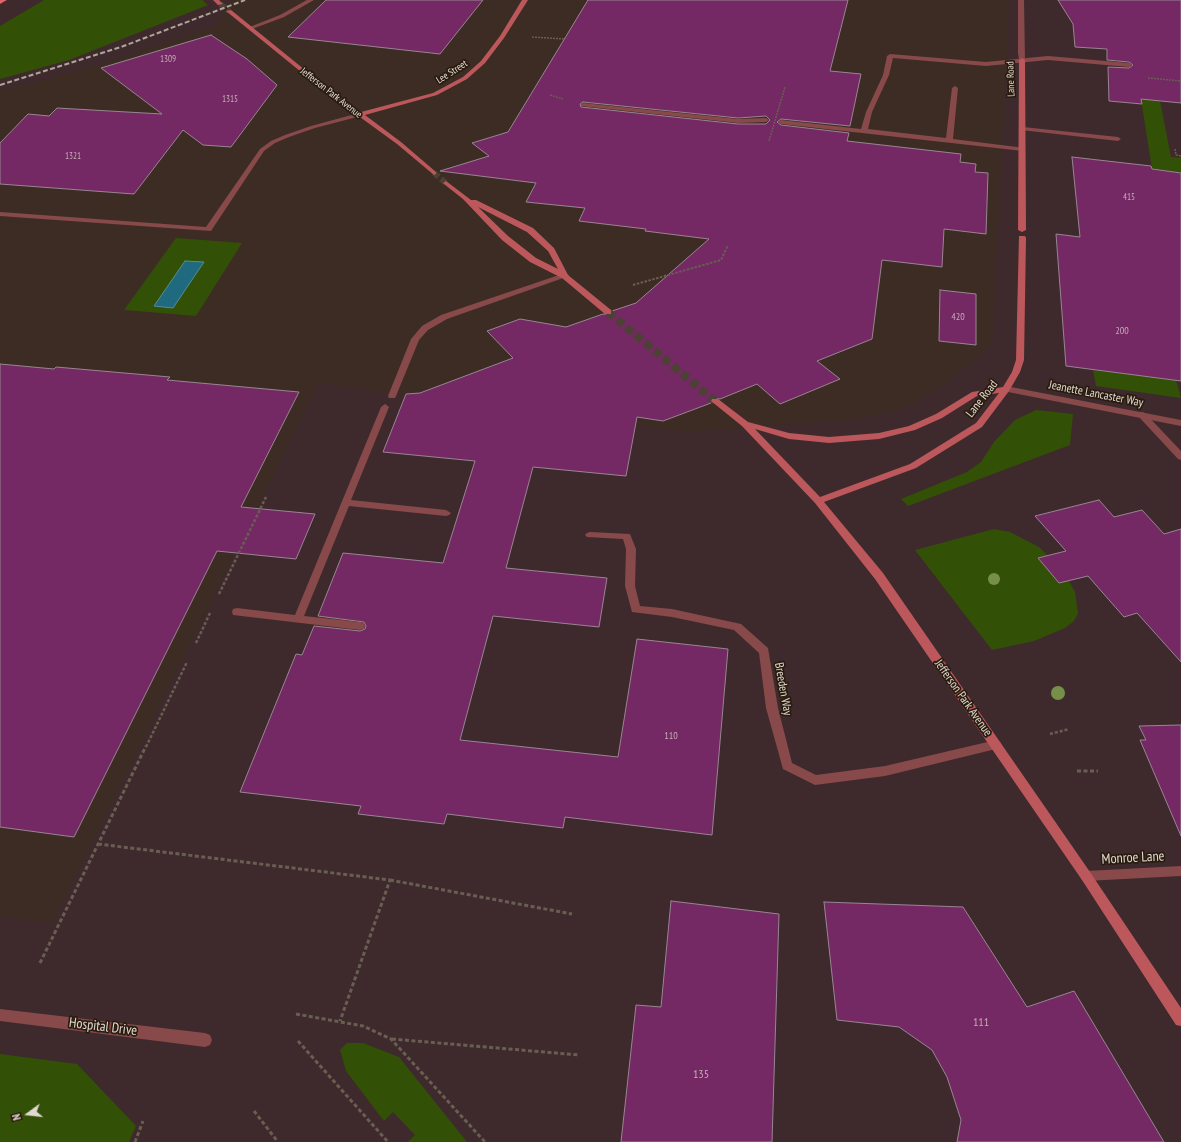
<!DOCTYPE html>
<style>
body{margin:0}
#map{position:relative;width:1181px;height:1142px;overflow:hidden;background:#332619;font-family:"PT Sans Narrow",sans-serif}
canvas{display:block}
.north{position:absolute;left:8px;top:1094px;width:40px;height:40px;-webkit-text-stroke:3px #291c0f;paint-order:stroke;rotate:255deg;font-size:11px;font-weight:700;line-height:16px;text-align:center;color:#e2d9d1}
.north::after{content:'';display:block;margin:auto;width:14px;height:18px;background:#e2d9d1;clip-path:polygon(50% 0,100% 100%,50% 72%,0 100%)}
</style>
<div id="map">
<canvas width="1181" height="1142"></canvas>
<div class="north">N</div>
</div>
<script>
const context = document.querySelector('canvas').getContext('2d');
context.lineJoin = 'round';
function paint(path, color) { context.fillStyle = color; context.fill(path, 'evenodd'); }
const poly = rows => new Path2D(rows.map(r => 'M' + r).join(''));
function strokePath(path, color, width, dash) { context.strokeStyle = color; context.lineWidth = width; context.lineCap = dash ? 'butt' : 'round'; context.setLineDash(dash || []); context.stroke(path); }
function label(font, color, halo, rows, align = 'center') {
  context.font = font + ' "PT Sans Narrow",sans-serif'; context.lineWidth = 3.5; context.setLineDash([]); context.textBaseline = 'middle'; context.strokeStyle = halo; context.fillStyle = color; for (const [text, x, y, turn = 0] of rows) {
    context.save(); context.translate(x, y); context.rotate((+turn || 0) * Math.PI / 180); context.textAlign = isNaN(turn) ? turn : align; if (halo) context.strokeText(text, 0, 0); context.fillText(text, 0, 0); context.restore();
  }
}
const education = poly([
 [8,0,1181,0,1181,1142,0,1142,0,4]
]);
const medical = poly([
 [229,0,1009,0,992,344,944,385,901,410,848,420,688,432,318,383,52,923,0,916,0,92,91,67,218,25]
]);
const green = poly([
 [44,0,202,0,208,5,69,60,0,79,0,26],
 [1141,99,1160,101,1171,157,1181,158,1181,173,1152,169],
 [176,238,242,243,196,316,124,310],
 [1093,370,1176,380,1181,398,1096,386],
 [1036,410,1073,414,1070,445,908,506,901,499,967,472,981,462,994,442,1015,420],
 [994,529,1010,532,1039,547,1048,556,1069,581,1075,592,1078,613,1074,621,1065,628,1034,641,992,650,915,550],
 [347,1043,363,1043,399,1057,467,1142,408,1142,415,1135,393,1112,384,1121,346,1071,340,1050],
 [0,1054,77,1064,136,1126,129,1142,0,1142]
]);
const water = poly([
 [185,261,204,262,173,308,154,306,185,261]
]);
const building = poly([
 [326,0,483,0,440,54,288,37,326,0],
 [588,0,848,0,830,71,861,74,850,126,781,119,777,122,781,125,849,133,847,141,961,154,960,162,976,164,975,172,988,173,986,234,944,229,942,267,882,260,872,339,817,361,840,379,780,404,757,384,720,399,712,398,710,400,711,403,663,421,637,417,626,476,533,467,506,568,607,578,599,627,493,616,460,740,618,757,637,639,728,649,712,835,565,817,563,828,447,814,444,824,358,814,361,806,240,792,296,654,302,655,314,626,360,631,365,629,366,626,364,622,318,616,343,553,443,563,475,461,383,452,406,394,420,393,513,358,487,331,520,319,566,327,603,314,612,315,612,311,636,303,709,239,645,231,646,229,579,221,585,208,526,202,536,183,440,171,489,156,472,143,508,132,588,0],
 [583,102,738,118,766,116,770,120,766,124,738,124,581,107,580,104,583,102],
 [1058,0,1181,0,1181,103,1141,99,1142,104,1109,101,1108,67,1129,68,1133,65,1129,62,1107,60,1107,49,1075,47,1073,24,1058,0],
 [211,35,247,59,277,85,231,147,203,145,183,130,134,194,0,184,0,143,28,114,49,116,57,108,162,114,101,68,211,35],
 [1072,157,1151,166,1152,169,1181,173,1181,381,1066,366,1056,234,1080,237,1072,157],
 [940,290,976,294,976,345,939,341,940,290],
 [0,364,54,369,56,367,170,377,167,380,299,392,241,507,315,514,296,559,217,551,74,837,0,827,0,364],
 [1099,500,1114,517,1142,510,1164,534,1181,529,1181,662,1137,613,1124,617,1088,576,1059,583,1038,558,1066,551,1035,516,1099,500],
 [1181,725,1181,836,1140,740,1146,740,1139,726,1181,725],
 [671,901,779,914,772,1142,621,1142,636,1005,661,1007,671,901],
 [824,902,963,907,1027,1007,1074,991,1164,1142,957,1142,961,1120,947,1077,932,1050,899,1027,837,1020,824,902]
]);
const secondaryTunnelFar1 = poly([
 [220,4,229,11],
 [434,173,446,183]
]);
const secondaryTunnel = poly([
 [608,312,715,401]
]);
const pathFar3 = poly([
 [532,37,564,39],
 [1148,78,1181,81],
 [550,95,563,99],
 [1175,149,1176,155,1181,156]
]);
const pathFar2 = poly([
 [633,285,721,260,728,245]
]);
const pathFar1 = poly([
 [219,594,266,497],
 [196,643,210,613],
 [1050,734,1069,729],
 [146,747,187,662]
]);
const path = poly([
 [1077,771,1098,771],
 [98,844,390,880,340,1021],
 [390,880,572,914],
 [40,963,146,746],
 [296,1014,363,1026,391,1039,485,1142],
 [392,1039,579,1055],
 [298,1041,388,1142],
 [254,1111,278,1142],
 [135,1142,143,1121]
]);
const lane = poly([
 [307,0,314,0,284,17,252,29,247,28,280,15,307,0],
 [890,54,986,62,1048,56,1129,63,1132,65,1129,67,1048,60,986,66,893,58,889,75,872,112,868,129,946,138,952,88,955,86,958,88,953,139,1025,148,1025,150,1023,151,781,124,778,122,781,120,861,129,866,112,883,75,887,56,890,54],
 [583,103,738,119,766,118,769,120,766,122,738,123,581,106,581,104,583,103],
 [359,113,362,115,361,116,315,128,289,137,275,143,264,151,211,231,0,216,0,212,206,227,260,149,271,141,285,135,311,126,359,113],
 [1023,127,1118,137,1121,139,1118,141,1021,130,1020,129,1023,127],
 [562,274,568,274,569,276,447,319,428,330,419,340,396,396,395,398,389,398,388,396,411,339,422,326,441,315,562,274],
 [385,404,389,407,351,500,446,510,451,513,449,515,446,516,349,506,304,616,360,622,364,623,365,626,364,629,360,630,233,615,232,612,233,609,237,608,295,615,381,407,385,404],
 [1142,412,1145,413,1181,451,1181,460,1178,459,1139,417,1138,415,1139,413,1142,412]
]);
const street = poly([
 [1018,0,1024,0,1025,60,1022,62,1019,60,1018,53,1018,0],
 [1006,386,1181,420,1181,426,1003,391,1002,389,1003,387,1006,386],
 [590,532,630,534,636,549,635,586,640,606,672,609,741,624,768,648,778,708,792,763,816,775,885,766,996,740,1000,742,1002,745,1000,748,885,776,815,785,783,769,766,708,759,653,734,630,672,617,632,612,625,586,626,549,623,539,587,537,585,535,587,533,590,532],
 [1181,866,1181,876,1086,881,1082,880,1080,876,1082,872,1086,871,1181,866],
 [0,1009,205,1033,210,1035,212,1040,210,1045,205,1047,0,1021,0,1009]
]);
const secondary = poly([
 [213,0,219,0,223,4,218,5,213,0],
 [522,0,528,0,504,38,485,63,467,79,437,95,365,115,401,142,436,172,436,174,434,175,397,144,327,93,226,11,231,10,331,91,361,112,433,93,463,77,481,61,500,36,522,0],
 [1022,58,1025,60,1026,230,1022,232,1018,230,1019,60,1022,58],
 [446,181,471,200,476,200,533,228,554,248,568,275,611,310,611,314,605,314,562,278,530,262,502,240,463,199,444,184,443,183,446,181],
 [478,207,527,232,548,251,558,269,536,258,508,236,478,207],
 [1019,236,1025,236,1026,238,1024,360,1020,372,1009,391,982,427,916,468,824,502,883,573,1090,872,1181,1008,1181,1026,1176,1025,1082,880,875,579,815,503,742,426,711,401,712,399,718,399,748,422,789,433,829,437,879,433,909,426,936,414,972,392,1003,387,1012,372,1016,360,1019,236],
 [999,393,976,423,910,464,820,497,755,429,789,439,829,443,879,439,915,430,942,418,977,396,999,393]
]);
const primary = poly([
 [0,0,7,0,0,4,0,0]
]);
const rail = poly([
 [0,85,121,47,245,0]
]);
const pathBridge = poly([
 [769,141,785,87]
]);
const trees = [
 [994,579,6],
 [1058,693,7]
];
const farNumbernames = [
 ["1309",168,59],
 ["1315",230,99],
 ["1321",73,156],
 ["415",1129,197]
];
const farStreetnames = [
 ["Lee Street",452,72,-33],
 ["Lane Road",1011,79,-92],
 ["Jefferson Park Avenue",331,93,38]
];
const numberNames = [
 ["420",958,317],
 ["200",1122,331],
 ["110",671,736]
];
const streetNames = [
 ["Jeanette Lancaster Way",1096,394,11],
 ["Lane Road",982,399,-52],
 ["Breeden Way",783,689,80],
 ["Jefferson Park Avenue",963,698,55]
];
const nearNumbernames = [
 ["111",981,1023],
 ["135",701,1075]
];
const nearStreetnames = [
 ["Monroe Lane",1133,858,-3],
 ["Hospital Drive",103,1027,7]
];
paint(education, '#3e2a2c');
paint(medical, '#3d2c24');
paint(green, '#335007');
paint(water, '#1f6a7e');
strokePath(water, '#5a8b97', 1);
paint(building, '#742964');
strokePath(building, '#988592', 1);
strokePath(secondaryTunnelFar1, '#4d4135', 6, [6, 3]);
strokePath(secondaryTunnel, '#4d4135', 8, [8, 4]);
strokePath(pathFar3, '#695e52', 1.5, [2, 1]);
strokePath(pathFar2, '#695e52', 2, [2.5, 1.5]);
strokePath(pathFar1, '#695e52', 2.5, [3, 2]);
strokePath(path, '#695e52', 3, [4, 2.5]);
paint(lane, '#88494a');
paint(street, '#88494a');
paint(secondary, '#bc585b');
paint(primary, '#e46368');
strokePath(rail, '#afa59c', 2, [5, 2.5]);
strokePath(pathBridge, '#695e52', 1.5, [2, 1]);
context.fillStyle = '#779049';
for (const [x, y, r] of trees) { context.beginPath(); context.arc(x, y, r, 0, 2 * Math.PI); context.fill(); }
label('9px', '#c6adb6', null, farNumbernames);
label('10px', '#e2d9d1', '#291c0f', farStreetnames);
label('10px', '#c6adb6', null, numberNames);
label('12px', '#e2d9d1', '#291c0f', streetNames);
label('12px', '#c6adb6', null, nearNumbernames);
label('14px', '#e2d9d1', '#291c0f', nearStreetnames);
</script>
